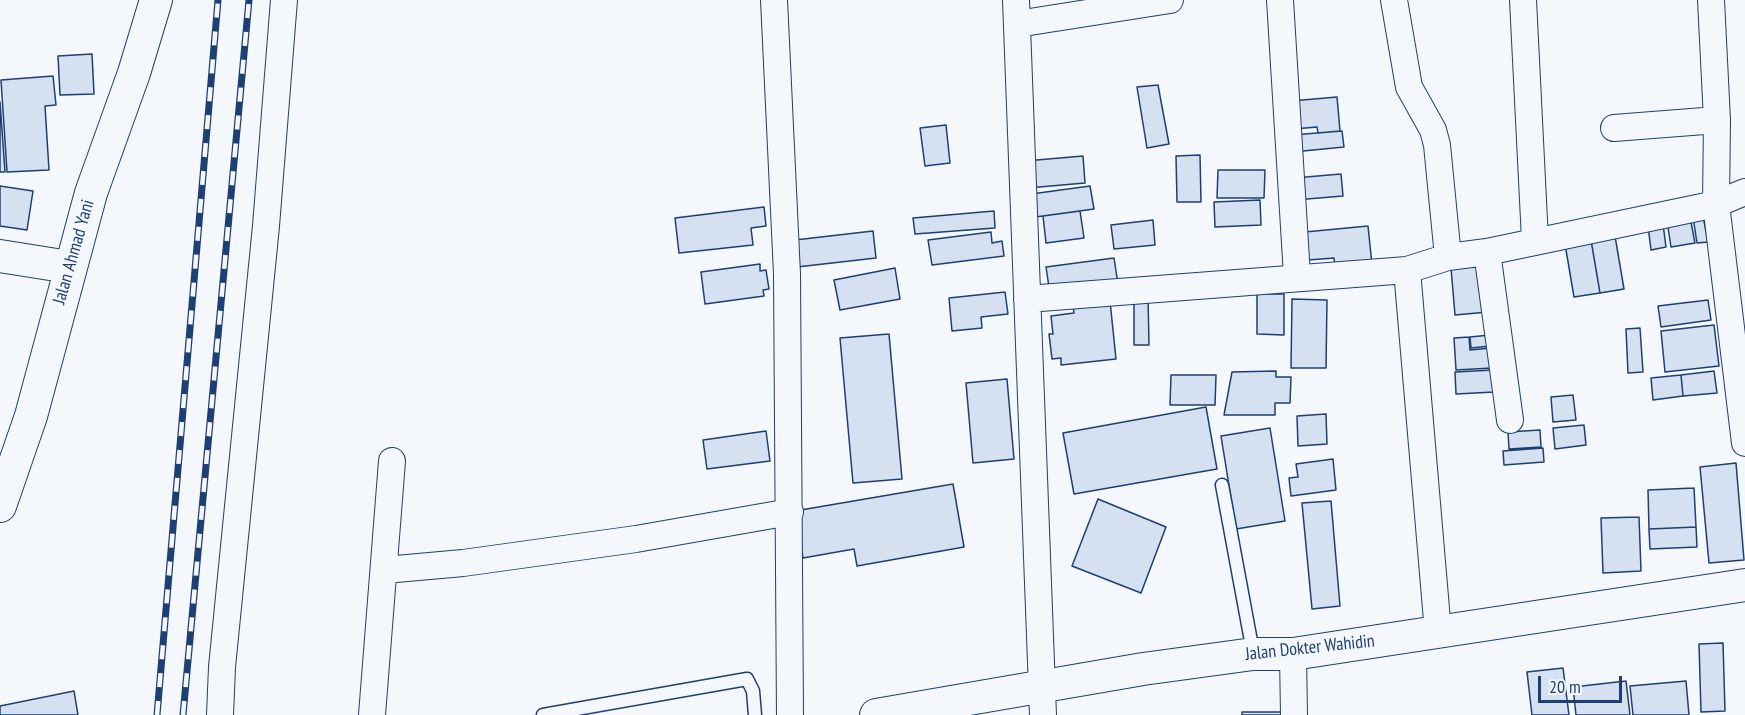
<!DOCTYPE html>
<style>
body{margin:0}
#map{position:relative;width:1745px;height:715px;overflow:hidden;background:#f4f7fb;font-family:"PT Sans Narrow",sans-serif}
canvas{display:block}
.scale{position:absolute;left:1538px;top:676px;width:84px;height:27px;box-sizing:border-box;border:3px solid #1d3f73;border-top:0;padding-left:8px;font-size:18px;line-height:21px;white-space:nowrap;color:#1d3f73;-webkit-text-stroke:4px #f4f7fb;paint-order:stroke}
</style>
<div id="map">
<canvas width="1745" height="715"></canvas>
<div class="scale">20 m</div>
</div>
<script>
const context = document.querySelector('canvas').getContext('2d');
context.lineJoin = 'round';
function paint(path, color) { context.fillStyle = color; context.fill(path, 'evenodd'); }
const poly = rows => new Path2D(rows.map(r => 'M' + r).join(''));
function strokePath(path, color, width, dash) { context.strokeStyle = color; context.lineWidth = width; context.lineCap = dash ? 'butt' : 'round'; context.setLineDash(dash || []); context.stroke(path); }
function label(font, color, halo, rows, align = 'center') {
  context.font = font + ' "PT Sans Narrow",sans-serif'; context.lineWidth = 4.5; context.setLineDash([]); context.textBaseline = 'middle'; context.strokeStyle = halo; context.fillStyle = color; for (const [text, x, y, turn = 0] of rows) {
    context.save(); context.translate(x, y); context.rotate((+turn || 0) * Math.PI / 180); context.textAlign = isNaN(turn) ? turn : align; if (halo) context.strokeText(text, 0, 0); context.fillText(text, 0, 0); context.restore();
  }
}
const building = poly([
 [92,54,94,94,60,95,58,56,92,54],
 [53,76,56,105,45,106,49,170,7,172,1,80,53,76],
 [1158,85,1169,144,1147,148,1137,87,1158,85],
 [1337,97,1340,131,1318,133,1317,127,1294,129,1291,101,1337,97],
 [0,102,5,172,0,172,0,102],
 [946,125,950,163,925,166,920,128,946,125],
 [1342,131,1344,147,1293,152,1292,135,1342,131],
 [1200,155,1201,202,1177,202,1176,156,1200,155],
 [1083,156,1085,183,1028,188,1025,161,1083,156],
 [1218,170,1265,170,1264,198,1217,198,1218,170],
 [1341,174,1343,196,1295,200,1294,178,1341,174],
 [0,186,33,191,27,230,0,226,0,186],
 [1090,186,1094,209,1028,218,1024,195,1090,186],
 [1260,200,1261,225,1215,227,1214,202,1260,200],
 [764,207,766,226,751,228,753,245,679,253,675,218,764,207],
 [994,211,995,228,915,234,913,218,994,211],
 [1080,211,1084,238,1046,243,1043,216,1080,211],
 [1703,216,1708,242,1697,243,1693,217,1703,216],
 [1690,217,1695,243,1671,247,1667,221,1690,217],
 [1153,220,1155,245,1114,249,1111,225,1153,220],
 [1663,224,1666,247,1651,250,1648,226,1663,224],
 [1368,226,1372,265,1335,268,1334,258,1308,260,1305,232,1368,226],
 [873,231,876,258,797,267,795,240,873,231],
 [991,232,992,243,1002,241,1004,256,932,265,928,240,991,232],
 [1615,236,1624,289,1600,293,1591,240,1615,236],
 [1591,240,1600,293,1574,297,1565,244,1591,240],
 [1114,258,1118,284,1050,294,1046,267,1114,258],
 [760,264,760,271,766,270,769,289,763,290,764,296,705,304,701,272,760,264],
 [1483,266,1488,312,1455,315,1451,268,1483,266],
 [895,268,900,299,840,310,834,280,895,268],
 [1005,292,1008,314,981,317,982,328,952,331,949,298,1005,292],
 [1257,294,1284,294,1284,335,1257,334,1257,294],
 [1134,297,1148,297,1149,345,1134,345,1134,297],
 [1292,299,1327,300,1326,368,1291,368,1292,299],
 [1708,300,1711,320,1661,327,1658,306,1708,300],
 [1110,301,1116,359,1061,365,1061,358,1052,359,1049,334,1053,334,1051,316,1074,313,1073,306,1110,301],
 [1714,325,1719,366,1665,372,1661,331,1714,325],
 [1640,328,1643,372,1628,373,1626,329,1640,328],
 [889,334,902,479,853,483,840,338,889,334],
 [1490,335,1491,346,1471,348,1470,337,1490,335],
 [1469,337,1470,350,1491,348,1492,368,1456,370,1454,338,1469,337],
 [1493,370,1494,392,1456,394,1455,372,1493,370],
 [1276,371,1276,377,1291,377,1290,403,1275,403,1275,415,1224,415,1232,372,1276,371],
 [1714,371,1717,393,1683,396,1681,375,1714,371],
 [1171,375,1216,375,1215,405,1170,405,1171,375],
 [1681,375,1683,396,1653,400,1651,378,1681,375],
 [1007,379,1014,459,973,463,966,383,1007,379],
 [1573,395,1576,420,1553,422,1551,397,1573,395],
 [1206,407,1217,469,1074,494,1063,433,1206,407],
 [1326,414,1327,444,1298,446,1297,416,1326,414],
 [1584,425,1586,445,1555,449,1553,428,1584,425],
 [1270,428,1285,521,1236,529,1221,436,1270,428],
 [1540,430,1541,447,1509,449,1508,432,1540,430],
 [766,431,770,461,707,469,703,440,766,431],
 [1543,448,1544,462,1504,465,1503,451,1543,448],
 [1333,459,1336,490,1291,496,1289,478,1298,477,1296,464,1333,459],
 [1736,463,1744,560,1709,563,1700,467,1736,463],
 [953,484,964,547,857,566,854,549,803,558,795,511,953,484],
 [1694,488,1696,527,1649,529,1648,490,1694,488],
 [1098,499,1166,527,1141,593,1072,566,1098,499],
 [1331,501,1340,606,1312,609,1302,503,1331,501],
 [1639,517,1641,571,1603,573,1601,518,1639,517],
 [1696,527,1697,547,1650,549,1649,529,1696,527],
 [1723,643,1725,711,1701,712,1699,644,1723,643],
 [1563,668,1569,715,1532,715,1527,672,1563,668],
 [1626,681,1630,715,1576,715,1573,687,1626,681],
 [1686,681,1689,715,1633,715,1630,686,1686,681],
 [74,691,78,715,0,715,0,706,74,691],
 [1242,712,1281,712,1281,715,1242,715,1242,712]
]);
const service = poly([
 [1222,485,1253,652],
 [543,715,747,679,753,691,755,715]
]);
const minor = poly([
 [774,0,787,274,790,715],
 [1016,0,1043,715],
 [1280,0,1297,276],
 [1394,0,1409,87,1433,130,1437,145,1448,257],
 [1523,0,1535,240],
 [1711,0,1717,120,1716,204,1745,443],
 [1017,24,1170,0],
 [1614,128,1717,120],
 [1487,252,1510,420],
 [1407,270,1438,632],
 [1027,299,1407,270,1448,257,1487,252,1716,204,1745,192],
 [385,570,463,563,636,539,790,512],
 [1293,654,1294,715],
 [220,715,222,667,266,226,284,0],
 [372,715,392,461]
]);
const tertiary = poly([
 [0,256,69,267],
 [0,506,31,416,91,193,134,73,156,0],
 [876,715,1143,669,1253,654,1293,654,1745,585]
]);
const rail = poly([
 [157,715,218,0],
 [183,715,249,0]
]);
const streetNames = [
 ["Jalan Ahmad Yani",74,252,-74],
 ["Jalan Dokter Wahidin",1310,648,-6]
];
paint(building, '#d5e0f0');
strokePath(building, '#1d3f73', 1.5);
strokePath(service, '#1d3f73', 15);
strokePath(minor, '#1d3f73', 28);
strokePath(tertiary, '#1d3f73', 34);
strokePath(service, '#f4f7fb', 12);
strokePath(minor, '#f4f7fb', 26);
strokePath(tertiary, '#f4f7fb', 32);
strokePath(rail, '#1d3f73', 7);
strokePath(rail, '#f4f7fb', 4.5, [14]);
label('18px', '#1d3f73', '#f4f7fb', streetNames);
</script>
